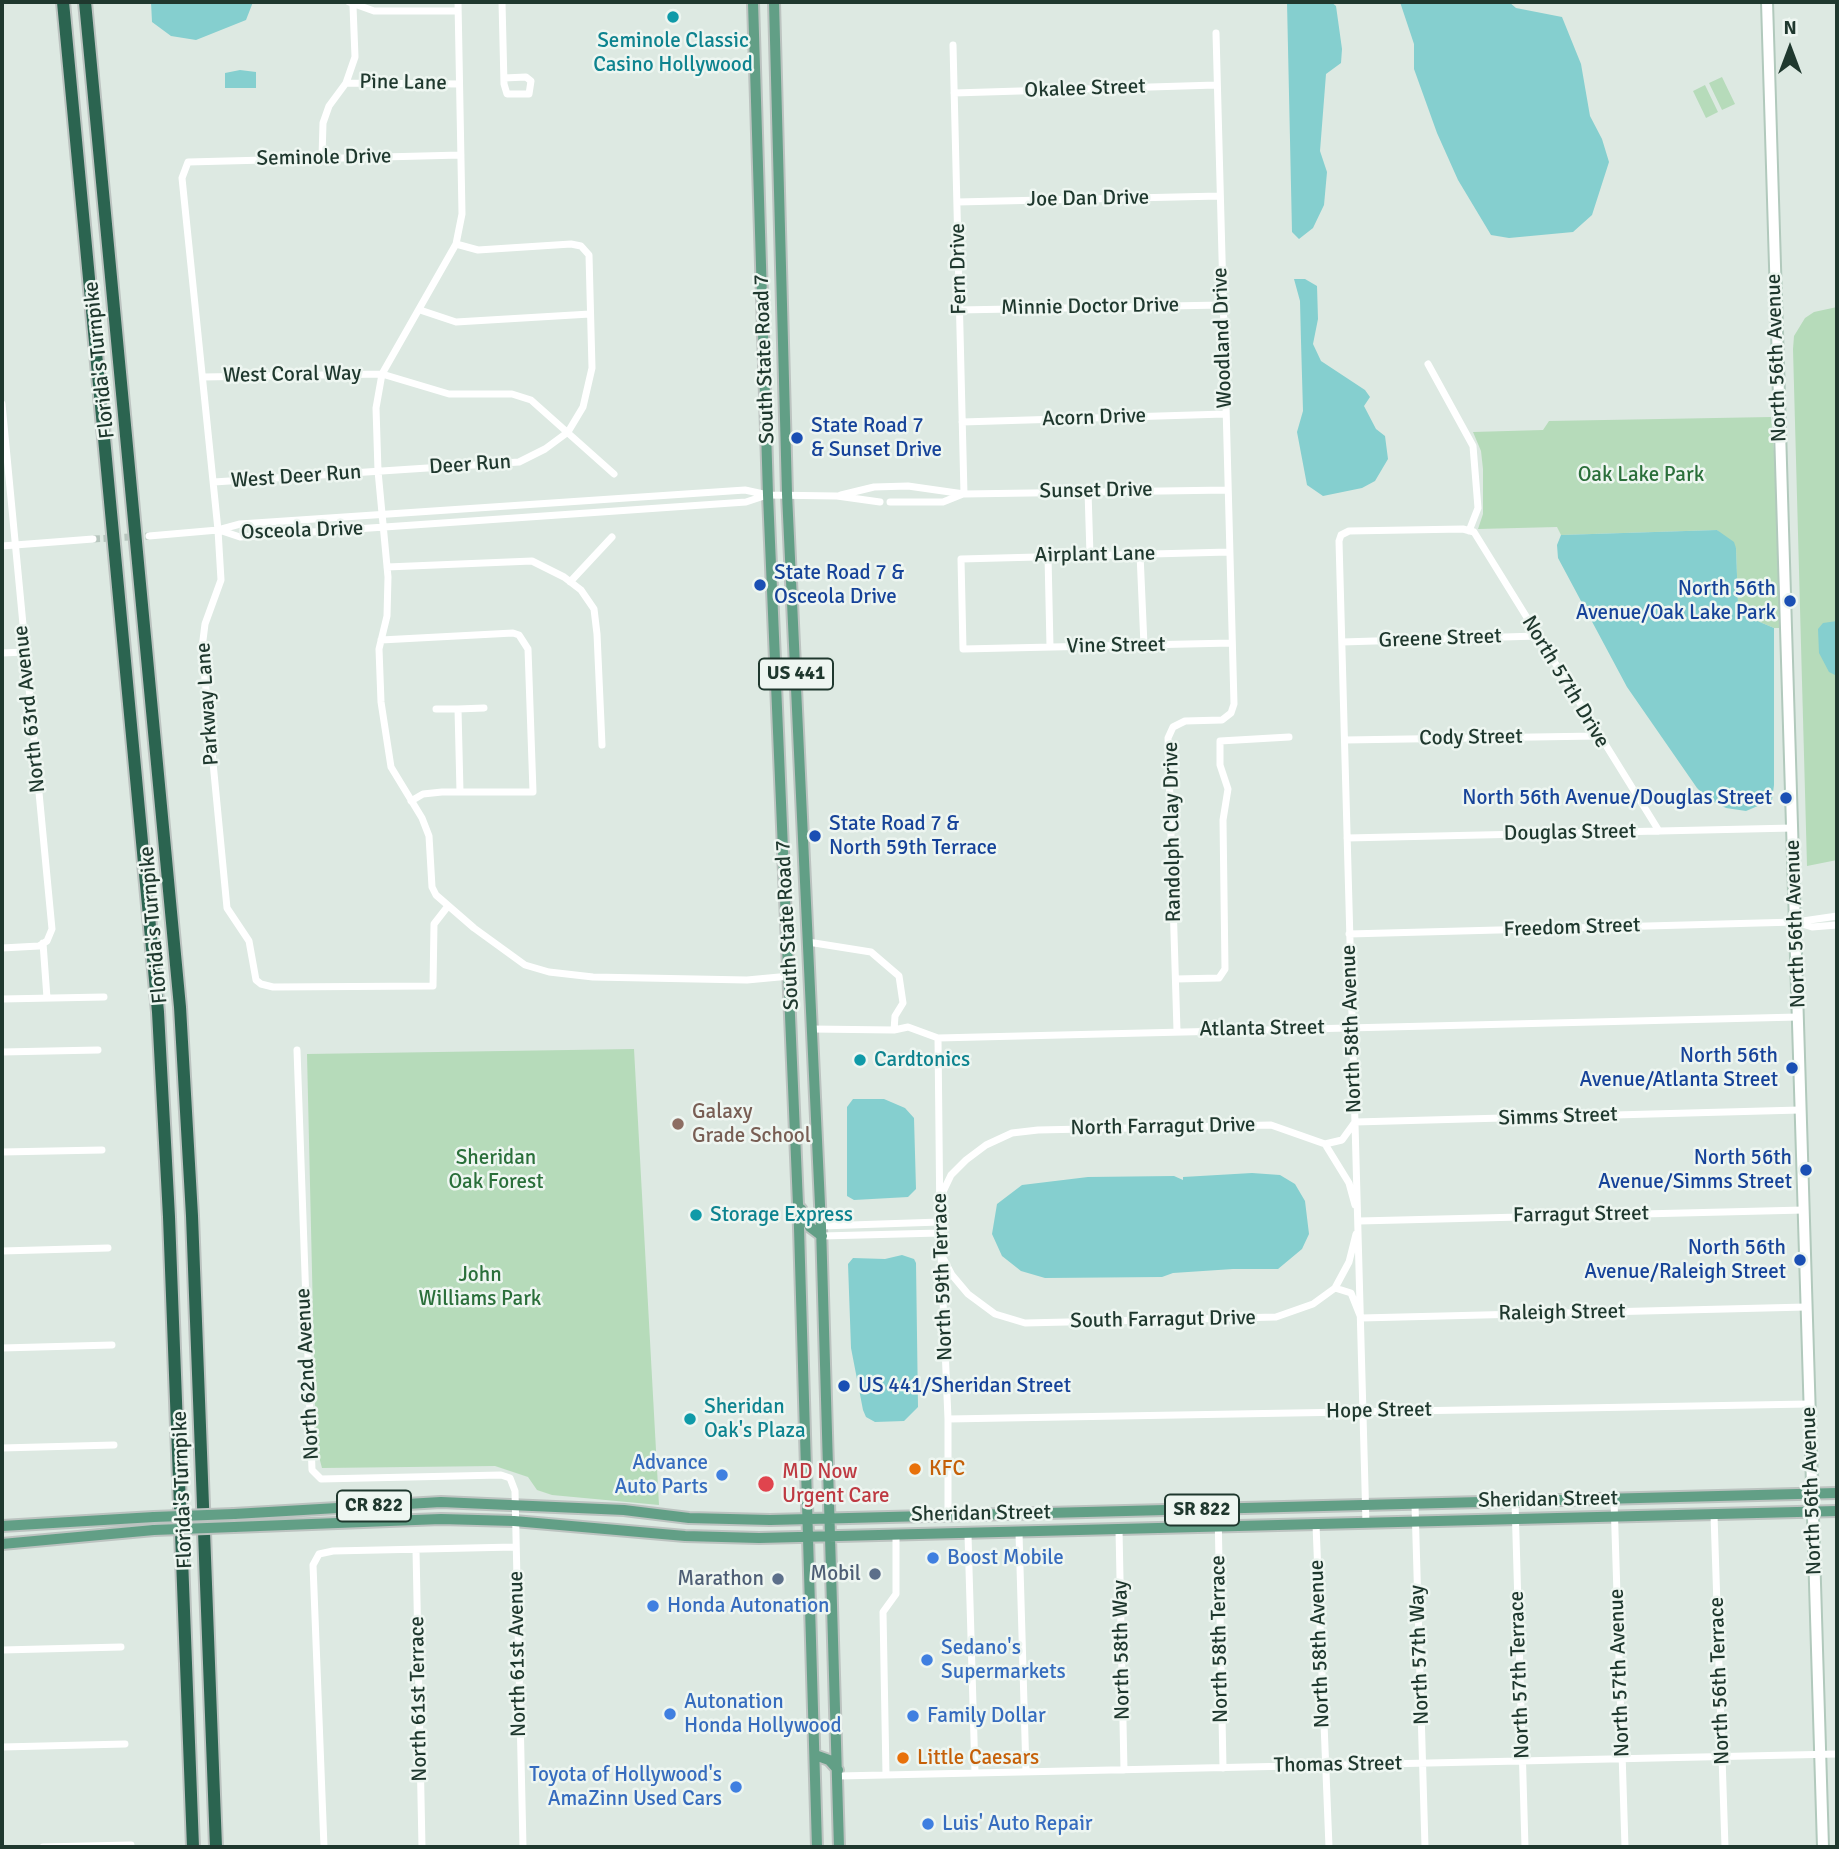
<!DOCTYPE html>
<style>
body{margin:0}
#map{position:relative;width:1839px;height:1849px;overflow:hidden;background:#dde9e2;font-family:Signika,sans-serif}
canvas{display:block}
.frame{position:absolute;inset:0;border:4px solid #1f382e;pointer-events:none}
.north{position:absolute;left:1755px;top:14px;width:70px;height:70px;-webkit-text-stroke:5px #eef6f1;paint-order:stroke;rotate:0deg;font-size:19px;font-weight:700;line-height:28px;text-align:center;color:#1f382e}
.north::after{content:'';display:block;margin:auto;width:24px;height:32px;background:#1f382e;clip-path:polygon(50% 0,100% 100%,50% 72%,0 100%)}
</style>
<div id="map">
<canvas width="1839" height="1849"></canvas>
<div class="frame"></div>
<div class="north">N</div>
</div>
<script>
const context = document.querySelector('canvas').getContext('2d');
context.lineJoin = 'round';
function paint(path, color) { context.fillStyle = color; context.fill(path, 'evenodd'); }
const poly = rows => new Path2D(rows.map(r => 'M' + r).join(''));
function strokePath(path, color, width, dash) { context.strokeStyle = color; context.lineWidth = width; context.lineCap = dash ? 'butt' : 'round'; context.setLineDash(dash || []); context.stroke(path); }
function label(font, color, halo, rows, align = 'center') {
  context.font = font + ' Signika,sans-serif'; context.lineWidth = 5; context.setLineDash([]); context.textBaseline = 'middle'; context.strokeStyle = halo; context.fillStyle = color; for (const [text, x, y, turn = 0] of rows) {
    context.save(); context.translate(x, y); context.rotate((+turn || 0) * Math.PI / 180); context.textAlign = isNaN(turn) ? turn : align; if (halo) context.strokeText(text, 0, 0); context.fillText(text, 0, 0); context.restore();
  }
}
const green = poly([
 [1722,77,1735,104,1722,110,1709,83],
 [1705,85,1718,112,1706,118,1693,91],
 [1837,307,1837,860,1807,866,1793,349,1794,336,1805,318,1814,312],
 [1771,417,1778,497,1782,628,1774,628,1743,615,1738,603,1736,548,1717,530,1561,535,1557,527,1478,529,1483,514,1483,469,1481,451,1473,432,1543,430,1549,421],
 [634,1049,659,1505,552,1495,537,1490,528,1477,495,1466,322,1468,316,1445,307,1054]
]);
const water = poly([
 [151,2,253,2,246,20,196,40,171,36,152,22],
 [1287,2,1331,2,1336,6,1342,49,1341,63,1326,74,1320,151,1327,172,1324,205,1313,228,1299,239,1292,232],
 [1400,2,1509,2,1516,8,1562,17,1581,64,1590,116,1602,139,1609,162,1592,215,1573,232,1509,238,1491,235,1458,180,1437,133,1414,69,1414,44],
 [240,70,256,72,256,88,225,88,225,73],
 [1294,279,1305,279,1317,286,1318,319,1313,344,1321,361,1365,390,1370,397,1364,406,1376,429,1385,436,1388,459,1375,481,1362,488,1323,496,1307,485,1297,432,1303,411,1301,341,1300,301],
 [1717,530,1734,542,1736,548,1738,603,1743,615,1774,628,1774,785,1772,800,1746,811,1726,808,1708,799,1697,788,1627,687,1558,558,1557,545,1561,535],
 [1837,621,1837,676,1829,672,1819,653,1818,629,1823,623],
 [853,1099,884,1099,905,1108,914,1118,916,1189,908,1197,854,1200,847,1196,847,1107],
 [1252,1173,1280,1175,1295,1184,1305,1201,1309,1234,1302,1249,1278,1269,1233,1269,1173,1273,1162,1277,1045,1278,1021,1271,1002,1256,992,1234,997,1204,1022,1185,1088,1177,1174,1176,1183,1180,1183,1177],
 [902,1255,914,1259,916,1263,918,1407,904,1421,875,1422,866,1417,863,1410,851,1348,848,1264,853,1258,885,1259]
]);
const streetTunnel = poly([
 [93,539,149,536]
]);
const street = poly([
 [349,2,374,11,458,11],
 [458,2,462,214,456,244,382,374,376,408,378,471,388,577,387,616,379,649,381,702,391,767,422,818,429,836,432,887,436,895,474,928,525,965,549,972,593,977,747,980,790,976],
 [502,2,504,84,507,94,529,94,531,81,526,77,504,78],
 [953,45,964,494],
 [346,83,459,84],
 [954,93,1216,85],
 [322,157,323,123,329,106,346,83,355,57,353,6],
 [957,202,1220,196],
 [420,310,456,322,590,314],
 [959,310,1222,305],
 [1428,364,1473,446,1478,508,1469,531],
 [203,377,382,374,449,394,512,394,531,400,614,474],
 [2,404,52,929,47,941,39,946,2,948],
 [962,422,1225,414],
 [214,482,519,462,545,449,568,432,583,407,592,368,589,255,581,246,571,244,478,250,456,244],
 [1088,491,1090,555],
 [841,495,874,487,908,486,964,494,1228,490],
 [890,502,943,502,963,494],
 [219,530,240,537,746,502,767,495],
 [149,536,218,530,240,524,745,490,768,495,837,496,880,502],
 [2,546,93,539],
 [1229,552,961,559,963,649,1232,643],
 [1140,554,1144,645],
 [1048,556,1050,647],
 [387,567,532,561,564,577,581,590,594,609,597,634,602,745],
 [570,582,612,537],
 [381,640,513,633,519,635,528,649,533,792,442,792,423,794,411,801],
 [1342,642,1537,636],
 [2,653,25,652],
 [436,709,458,709],
 [1345,740,1597,736],
 [460,792,458,709,484,708],
 [1347,838,1793,828],
 [448,906,434,924,433,986,273,987,261,984,256,980,249,941,227,908,202,648,205,624,221,580,218,530,182,178,188,162,461,155],
 [1796,922,1812,927,1837,925],
 [1349,934,1796,922,1837,916],
 [808,942,871,952,899,976,903,1003,895,1016,894,1030],
 [43,943,47,998],
 [1176,979,1219,978,1225,969,1223,820,1228,789,1220,765,1220,741,1289,737],
 [2,999,104,997],
 [812,1029,894,1030,908,1027,938,1038,1798,1017],
 [1177,1031,1168,738,1173,727,1185,721,1222,720,1231,713,1234,704,1216,33],
 [938,1038,940,1229,948,1419,948,1516],
 [297,1050,312,1470,321,1479,501,1475,510,1478,515,1491,523,1847],
 [2,1052,98,1050],
 [1325,1144,1342,1140,1355,1122,1800,1110],
 [2,1152,102,1150],
 [940,1198,951,1175,966,1160,986,1145,1012,1133,1038,1130,1271,1125,1325,1144,1349,1183,1355,1205],
 [1359,1221,1804,1210],
 [821,1226,940,1222],
 [822,1236,940,1233],
 [2,1251,108,1248],
 [941,1254,952,1275,968,1294,995,1314,1025,1323,1276,1317,1313,1304,1335,1288,1349,1262,1356,1234],
 [1335,1288,1351,1293,1361,1318,1806,1307],
 [2,1348,112,1345],
 [948,1419,1809,1404],
 [2,1448,114,1445],
 [1614,1500,1625,1847],
 [1515,1502,1525,1847],
 [1415,1505,1425,1847],
 [1218,1510,1223,1768],
 [1714,1515,1725,1847],
 [1366,1523,1339,541,1341,535,1349,531,1463,529,1474,532,1659,831],
 [1316,1525,1329,1847],
 [1119,1530,1124,1770],
 [1019,1533,1026,1772],
 [968,1535,975,1773],
 [416,1550,422,1847],
 [2,1650,121,1647],
 [2,1747,125,1744],
 [886,1775,883,1612,896,1594,896,1535],
 [839,1776,1837,1754],
 [43,1847,131,1845],
 [324,1847,313,1565,319,1554,333,1551,515,1547]
]);
const secondary = poly([
 [1767,2,1823,1847]
]);
const primary = poly([
 [753,2,768,495,799,1228,817,1847],
 [774,2,787,494,821,1226,839,1847],
 [801,1209,810,1227,822,1236],
 [234,1514,441,1502,624,1510,689,1518,770,1520,1837,1493],
 [2,1526,154,1517],
 [234,1527,441,1519,514,1521,685,1536,759,1538,1837,1511],
 [2,1544,154,1530],
 [815,1755,829,1760,838,1770]
]);
const highway = poly([
 [63,2,158,1012,169,1217,193,1847],
 [85,2,180,1007,192,1216,216,1847]
]);
const primaryBridge = poly([
 [154,1517,234,1514],
 [154,1530,234,1527]
]);
const markers = [
 [673,17,7,"#0f9aa8"],
 [797,438,7,"#1a4fb4"],
 [760,585,7,"#1a4fb4"],
 [1790,601,7,"#1a4fb4"],
 [1786,798,7,"#1a4fb4"],
 [815,836,7,"#1a4fb4"],
 [860,1060,7,"#0f9aa8"],
 [1792,1068,7,"#1a4fb4"],
 [678,1124,7,"#8d6e63"],
 [1806,1170,7,"#1a4fb4"],
 [696,1215,7,"#0f9aa8"],
 [1800,1260,7,"#1a4fb4"],
 [844,1386,7,"#1a4fb4"],
 [690,1419,7,"#0f9aa8"],
 [915,1469,7,"#e8710a"],
 [722,1475,7,"#3f7fe0"],
 [766,1484,9,"#e0444e"],
 [933,1558,7,"#3f7fe0"],
 [875,1574,7,"#5c6f8a"],
 [778,1579,7,"#5c6f8a"],
 [653,1606,7,"#3f7fe0"],
 [927,1660,7,"#3f7fe0"],
 [670,1714,7,"#3f7fe0"],
 [913,1716,7,"#3f7fe0"],
 [903,1758,7,"#e8710a"],
 [736,1787,7,"#3f7fe0"],
 [928,1824,7,"#3f7fe0"]
];
const shields = [
 [796,674,74],
 [374,1506,74],
 [1202,1510,74]
];
const shieldNames = [
 ["US 441",796,674],
 ["CR 822",374,1506],
 ["SR 822",1202,1510]
];
const cultureNames = [
 ["Seminole Classic",673,41,"center"],
 ["Casino Hollywood",673,65,"center"],
 ["Cardtonics",874,1060],
 ["Storage Express",710,1215],
 ["Sheridan",704,1407],
 ["Oak's Plaza",704,1431]
];
const streetNames = [
 ["Pine Lane",403,83,1],
 ["Okalee Street",1085,89,-2],
 ["Seminole Drive",324,158,-1],
 ["Joe Dan Drive",1088,199,-1],
 ["Fern Drive",959,269,-91],
 ["Minnie Doctor Drive",1090,307,-1],
 ["Woodland Drive",1223,338,-92],
 ["North 56th Avenue",1777,358,-92],
 ["South State Road 7",765,359,-92],
 ["Florida's Turnpike",100,360,-96],
 ["West Coral Way",292,375,-1],
 ["Acorn Drive",1094,418,-2],
 ["Deer Run",470,465,-4],
 ["West Deer Run",296,477,-4],
 ["Sunset Drive",1096,491,-1],
 ["Osceola Drive",302,531,-2],
 ["Airplant Lane",1095,555,-1],
 ["Greene Street",1440,639,-2],
 ["Vine Street",1116,646,-1],
 ["North 57th Drive",1565,682,59],
 ["Parkway Lane",208,704,-94],
 ["North 63rd Avenue",30,709,-96],
 ["Cody Street",1471,738,-1],
 ["Randolph Clay Drive",1173,832,-91],
 ["Douglas Street",1570,833,-1],
 ["North 56th Avenue",1796,924,-92],
 ["Florida's Turnpike",154,925,-95],
 ["South State Road 7",788,925,-93],
 ["Freedom Street",1572,928,-2],
 ["Atlanta Street",1262,1029,-1],
 ["North 58th Avenue",1352,1029,-92],
 ["Simms Street",1558,1117,-2],
 ["North Farragut Drive",1163,1127,-1],
 ["Farragut Street",1581,1215,-1],
 ["North 59th Terrace",943,1277,-92],
 ["Raleigh Street",1562,1313,-1],
 ["South Farragut Drive",1163,1320,-1],
 ["North 62nd Avenue",308,1374,-93],
 ["Hope Street",1379,1411,-1],
 ["Florida's Turnpike",183,1490,-92],
 ["North 56th Avenue",1812,1491,-92],
 ["Sheridan Street",1548,1500,-1],
 ["Sheridan Street",981,1514,-1],
 ["North 58th Terrace",1220,1639,-91],
 ["North 58th Avenue",1320,1644,-92],
 ["North 58th Way",1122,1650,-91],
 ["North 61st Avenue",518,1654,-91],
 ["North 57th Way",1420,1655,-92],
 ["North 57th Avenue",1620,1673,-92],
 ["North 57th Terrace",1520,1675,-92],
 ["North 56th Terrace",1720,1681,-92],
 ["North 61st Terrace",419,1699,-91],
 ["Thomas Street",1338,1765,-1]
];
const transitNames = [
 ["State Road 7",811,426,"left"],
 ["& Sunset Drive",811,450,"left"],
 ["State Road 7 &",774,573,"left"],
 ["Osceola Drive",774,597,"left"],
 ["North 56th",1776,589],
 ["Avenue/Oak Lake Park",1776,613],
 ["North 56th Avenue/Douglas Street",1772,798],
 ["State Road 7 &",829,824,"left"],
 ["North 59th Terrace",829,848,"left"],
 ["North 56th",1778,1056],
 ["Avenue/Atlanta Street",1778,1080],
 ["North 56th",1792,1158],
 ["Avenue/Simms Street",1792,1182],
 ["North 56th",1786,1248],
 ["Avenue/Raleigh Street",1786,1272],
 ["US 441/Sheridan Street",858,1386,"left"]
];
const parkNames = [
 ["Oak Lake Park",1641,475],
 ["Sheridan",496,1158],
 ["Oak Forest",496,1182],
 ["John",480,1275],
 ["Williams Park",480,1299]
];
const educationNames = [
 ["Galaxy",692,1112],
 ["Grade School",692,1136]
];
const shopNames = [
 ["Advance",708,1463,"right"],
 ["Auto Parts",708,1487,"right"],
 ["Boost Mobile",947,1558],
 ["Honda Autonation",667,1606],
 ["Sedano's",941,1648],
 ["Supermarkets",941,1672],
 ["Autonation",684,1702],
 ["Honda Hollywood",684,1726],
 ["Family Dollar",927,1716],
 ["Toyota of Hollywood's",722,1775,"right"],
 ["AmaZinn Used Cars",722,1799,"right"],
 ["Luis' Auto Repair",942,1824]
];
const foodNames = [
 ["KFC",929,1469],
 ["Little Caesars",917,1758]
];
const healthNames = [
 ["MD Now",782,1472],
 ["Urgent Care",782,1496]
];
const serviceNames = [
 ["Mobil",861,1574],
 ["Marathon",764,1579]
];
paint(green, '#b6dbba');
paint(water, '#85cfcf');
strokePath(streetTunnel, '#b7c6be', 7, [7, 3.5]);
strokePath(secondary, '#b1c9bc', 14);
strokePath(primary, '#bcc3c0', 14);
strokePath(highway, '#bcc3c0', 16);
strokePath(street, '#fff', 7);
strokePath(secondary, '#fff', 10);
strokePath(primary, '#629f86', 10);
strokePath(highway, '#2b6450', 12);
strokePath(primaryBridge, '#bcc3c0', 14, []);
strokePath(primaryBridge, '#629f86', 10);
for (const [x, y, r, color] of markers) { const dot = new Path2D(); dot.arc(x, y, r, 0, 2 * Math.PI); context.fillStyle = color; context.fill(dot); strokePath(dot, '#eef6f1', 2.5); }
for (const [x, y, w] of shields) { const box = new Path2D(); box.roundRect(x - w / 2, y - 15.5, w, 31, 5); context.fillStyle = '#eef6f1'; context.fill(box); strokePath(box, '#1f382e', 2); }
label('bold 19px', '#1f382e', null, shieldNames);
label('21px', '#0d838f', '#eef6f1', cultureNames, 'left');
label('21px', '#1f382e', '#eef6f1', streetNames);
label('21px', '#164399', '#eef6f1', transitNames, 'right');
label('21px', '#2a6f3a', '#eef6f1', parkNames);
label('21px', '#785e54', '#eef6f1', educationNames, 'left');
label('21px', '#366cbe', '#eef6f1', shopNames, 'left');
label('21px', '#c56008', '#eef6f1', foodNames, 'left');
label('21px', '#be3a42', '#eef6f1', healthNames, 'left');
label('21px', '#4e5e75', '#eef6f1', serviceNames, 'right');
</script>
